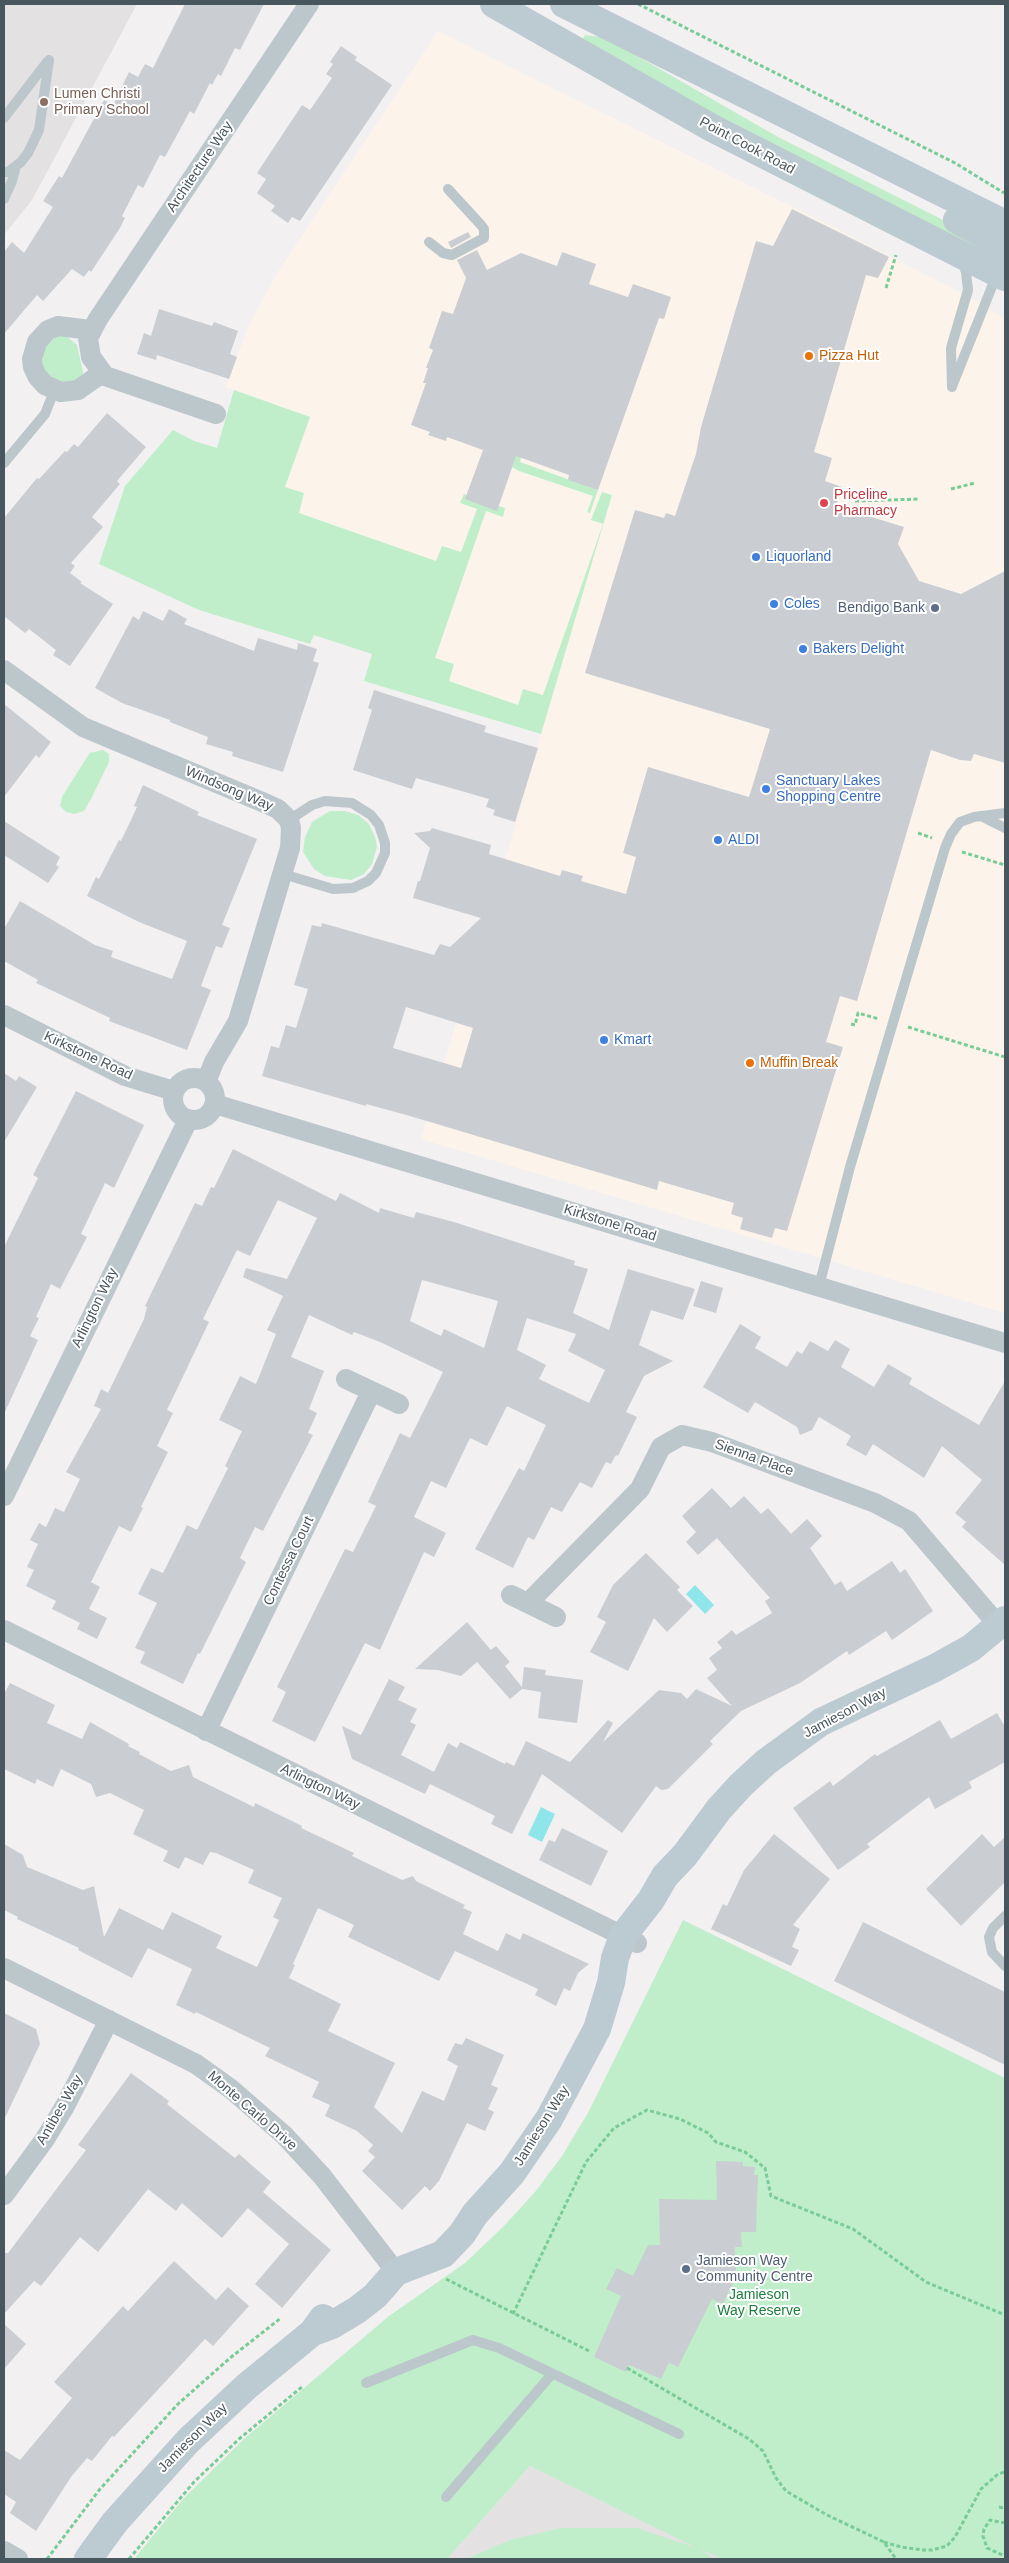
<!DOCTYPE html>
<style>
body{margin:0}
#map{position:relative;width:1009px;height:2563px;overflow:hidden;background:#f2f0f0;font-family:Arial,sans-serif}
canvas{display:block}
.frame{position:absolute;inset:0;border:5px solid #48575d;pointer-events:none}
</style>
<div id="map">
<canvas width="1009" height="2563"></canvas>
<div class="frame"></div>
</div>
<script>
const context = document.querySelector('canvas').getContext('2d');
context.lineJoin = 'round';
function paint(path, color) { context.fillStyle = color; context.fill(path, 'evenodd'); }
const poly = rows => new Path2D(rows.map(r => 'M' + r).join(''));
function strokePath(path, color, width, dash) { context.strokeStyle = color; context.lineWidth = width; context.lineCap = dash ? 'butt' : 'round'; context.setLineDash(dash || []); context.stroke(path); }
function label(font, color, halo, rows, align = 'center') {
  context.font = font + ' Arial,sans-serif'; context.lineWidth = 4; context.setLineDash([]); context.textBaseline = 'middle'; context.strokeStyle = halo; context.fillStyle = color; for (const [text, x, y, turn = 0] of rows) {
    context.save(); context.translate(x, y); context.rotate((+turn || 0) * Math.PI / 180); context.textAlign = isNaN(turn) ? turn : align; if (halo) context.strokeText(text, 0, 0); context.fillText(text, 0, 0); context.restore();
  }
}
const commercial = poly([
 [438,31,841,231,985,305,1005,320,1005,1313,421,1139,510,844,541,734,418,697,276,509,310,417,226,387,249,325,277,273]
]);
const education = poly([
 [4,4,137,4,32,200,4,235],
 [530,2466,722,2559,447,2559]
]);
const green = poly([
 [585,35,601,37,625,49,778,137,965,231,988,255,784,153,584,41,583,38],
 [58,335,65,335,77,345,83,372,81,378,64,385,47,375,42,362,44,348],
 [234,390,310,417,285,487,304,493,299,513,436,561,442,546,461,552,477,509,460,503,464,494,505,508,503,517,486,511,435,658,454,664,449,681,518,705,523,689,543,695,603,524,591,520,602,492,612,495,541,734,364,681,372,654,314,635,310,644,199,610,99,564,125,486,173,430,194,441,217,448],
 [513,452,522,455,520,462,598,490,590,513,587,512,593,496,519,471,512,467],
 [103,750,109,754,109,762,91,799,84,811,74,814,66,812,60,806,62,797,87,757,90,753],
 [330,811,345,811,358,815,369,824,375,837,377,847,372,864,364,874,351,880,325,876,314,869,303,852,305,837,312,822],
 [683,1920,1005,2078,1005,2559,722,2559,700,2549,714,2559,466,2559,510,2540,561,2528,637,2528,697,2548,530,2466,447,2559,134,2559,183,2499,245,2438,389,2316,465,2263,503,2227,535,2192,562,2156,589,2111]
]);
const water = poly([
 [695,1585,714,1605,705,1614,686,1594],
 [541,1807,555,1814,542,1842,528,1835]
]);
const building = poly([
 [185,4,264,4,240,50,235,48,221,76,218,74,212,85,210,83,194,114,190,111,165,157,160,155,143,188,138,185,122,216,125,218,120,228,91,272,89,270,84,277,72,269,43,301,37,295,4,334,4,252,12,242,24,253,53,207,43,201,59,176,62,178,104,100,113,105,129,72,138,77,145,64,153,68],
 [341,46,357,57,355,60,392,85,300,221,292,217,288,223,271,211,275,206,257,193,266,179,257,173,302,105,310,110,332,78,326,74,333,64,330,62],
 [792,209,889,257,878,278,866,275,814,452,832,458,825,481,842,487,836,506,904,527,898,544,919,581,961,594,1005,571,1005,763,974,754,971,761,960,760,931,750,857,1001,840,996,826,1042,843,1047,787,1231,775,1228,772,1238,740,1229,743,1218,731,1214,734,1203,659,1181,657,1190,410,1116,366,1104,366,1106,262,1076,271,1046,279,1048,286,1025,296,1028,308,989,294,985,312,925,321,927,322,923,434,955,440,944,450,947,481,918,413,898,418,881,420,881,430,848,414,833,430,831,432,828,491,845,489,854,560,876,562,870,583,876,581,881,626,894,636,857,623,853,648,767,749,797,770,729,585,673,635,510,664,518,666,513,675,516,696,454,701,427,756,241,773,246],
 [406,1007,473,1028,461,1068,393,1048],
 [468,232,471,237,451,248,448,242],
 [477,250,487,270,521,253,557,266,562,252,596,264,589,284,628,297,633,284,671,297,664,319,659,318,598,490,568,480,569,475,516,456,497,511,465,499,483,450,447,437,446,441,428,435,430,432,411,425,426,383,423,383,428,368,426,368,433,350,429,348,442,311,453,314,466,278,457,260],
 [159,309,212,326,214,322,238,331,230,354,237,357,229,379,157,355,156,360,137,354,144,333,151,336],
 [107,413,146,447,117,481,120,484,92,517,103,527,71,563,75,566,70,573,82,582,80,583,113,604,70,666,53,655,56,650,29,629,25,633,4,616,4,518,37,478,39,479,65,451,67,452,74,444,78,447],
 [169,609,187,619,184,624,254,651,258,638,297,650,298,643,317,649,313,661,319,663,283,772,232,756,233,752,206,744,208,737,170,722,170,720,122,703,95,688,133,616,139,620,143,611,163,621],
 [374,690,486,726,484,732,538,748,515,822,493,815,495,810,486,807,489,799,416,778,412,789,353,770,372,710,368,708],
 [4,704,51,742,39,758,36,755,4,797],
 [143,785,199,812,197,815,257,839,222,925,230,928,222,948,216,946,201,986,211,990,187,1050,109,1021,110,1018,36,983,38,980,4,961,4,929,20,901,95,945,113,951,111,957,172,979,187,941,139,922,87,896,96,877,99,879,119,840,121,841,137,807,134,806],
 [4,821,60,857,56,865,59,867,48,883,4,855],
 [4,1073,16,1081,19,1076,37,1087,4,1142],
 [76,1091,144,1125,114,1188,105,1183,81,1234,87,1237,60,1289,51,1284,36,1317,39,1318,30,1336,38,1340,4,1414,4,1247,38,1178,33,1175],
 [233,1149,336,1201,340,1193,379,1213,380,1208,414,1218,416,1212,454,1222,575,1261,574,1265,588,1269,573,1313,609,1330,628,1269,695,1289,683,1320,651,1310,639,1345,673,1361,644,1376,626,1412,637,1417,618,1456,616,1455,611,1464,606,1462,592,1488,580,1482,562,1512,551,1507,534,1540,528,1537,513,1568,475,1549,519,1468,524,1471,546,1425,507,1406,487,1446,470,1438,446,1488,431,1481,414,1517,446,1533,434,1557,424,1552,380,1650,365,1643,315,1742,272,1721,286,1692,277,1687,345,1549,353,1552,376,1506,368,1502,400,1433,410,1438,443,1372,380,1342,354,1332,352,1335,309,1315,291,1357,324,1371,309,1409,317,1413,308,1433,313,1435,263,1531,255,1527,240,1558,246,1562,200,1654,198,1653,183,1684,140,1663,145,1652,135,1648,157,1603,138,1594,151,1568,163,1573,187,1525,197,1530,228,1468,225,1466,242,1431,219,1420,240,1376,256,1384,276,1334,267,1330,283,1296,243,1277,246,1268,287,1279,317,1218,278,1200,250,1256,237,1250,203,1319,209,1322,167,1410,173,1413,157,1446,168,1452,141,1507,143,1508,131,1532,119,1526,91,1582,100,1587,89,1609,107,1618,97,1639,77,1629,80,1623,52,1609,56,1601,26,1586,34,1570,27,1567,38,1544,30,1540,39,1523,46,1527,55,1508,64,1512,80,1479,66,1472,101,1409,94,1406,101,1389,108,1393,144,1319,147,1307,145,1306,195,1203,202,1206,211,1187,214,1188],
 [422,1280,498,1301,484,1348,444,1329,441,1336,410,1321],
 [527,1318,576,1334,568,1351,605,1370,589,1403,539,1379,546,1365,517,1350],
 [701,1281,723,1288,716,1313,693,1306],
 [740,1324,761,1337,755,1348,787,1367,797,1351,802,1354,810,1341,828,1351,835,1340,850,1349,841,1367,874,1387,888,1364,912,1378,909,1384,979,1425,1005,1381,1005,1565,962,1527,966,1522,955,1513,982,1480,942,1446,924,1478,873,1444,866,1456,846,1445,851,1436,819,1417,812,1430,800,1435,797,1427,755,1402,748,1413,703,1387],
 [712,1488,731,1508,744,1496,761,1514,768,1508,791,1534,807,1519,822,1536,810,1548,835,1585,841,1581,847,1591,892,1561,900,1573,905,1569,933,1611,892,1640,886,1631,849,1655,847,1651,800,1683,741,1711,710,1741,713,1744,668,1789,661,1790,656,1786,622,1833,542,1774,512,1834,491,1824,495,1816,430,1784,425,1794,352,1759,342,1726,361,1735,389,1679,405,1687,398,1700,417,1709,410,1722,416,1725,401,1755,434,1772,448,1743,457,1748,460,1742,505,1764,506,1762,514,1766,526,1741,570,1762,608,1720,613,1723,603,1742,659,1690,681,1693,687,1699,696,1689,732,1706,707,1678,717,1670,709,1658,722,1648,717,1642,732,1630,736,1635,772,1613,765,1601,770,1598,717,1538,698,1555,686,1542,696,1532,682,1516],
 [646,1553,680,1587,677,1590,693,1606,667,1632,654,1618,628,1671,590,1652,606,1622,597,1617,613,1585],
 [467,1622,491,1650,496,1646,510,1662,505,1666,522,1687,524,1667,546,1670,545,1675,583,1680,577,1723,538,1718,541,1692,522,1689,510,1699,477,1662,461,1676,438,1670,415,1669],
 [10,1683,55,1705,47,1723,82,1739,90,1722,129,1744,128,1746,140,1752,139,1754,171,1771,189,1765,193,1777,254,1807,255,1803,302,1826,301,1828,354,1853,352,1856,402,1880,413,1876,416,1881,465,1905,463,1908,472,1912,463,1934,498,1951,506,1933,520,1940,523,1933,589,1964,578,1973,570,1991,564,1988,556,2006,535,1995,538,1989,455,1951,439,1981,348,1937,354,1925,318,1908,293,1964,295,1965,289,1978,341,2004,328,2031,395,2063,374,2107,402,2133,422,2091,444,2101,458,2066,447,2060,455,2043,462,2045,466,2038,504,2055,491,2085,498,2088,488,2109,494,2112,485,2131,467,2123,439,2181,430,2191,425,2186,402,2210,362,2171,375,2157,368,2151,373,2145,357,2131,325,2116,330,2105,312,2097,319,2082,265,2056,270,2048,196,2012,195,2014,176,2005,192,1969,148,1948,132,1978,78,1950,79,1948,17,1919,18,1917,4,1910,4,1844,23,1855,27,1867,83,1890,94,1886,104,1937,119,1908,163,1930,172,1912,222,1936,216,1948,257,1967,279,1920,273,1917,282,1898,248,1883,254,1870,216,1853,210,1852,203,1865,185,1857,179,1869,163,1861,168,1851,133,1834,144,1810,110,1793,96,1797,91,1784,61,1769,53,1787,37,1779,35,1784,4,1769,4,1694],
 [997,1713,1005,1727,1005,1762,969,1782,972,1788,935,1809,929,1797,867,1844,870,1847,838,1870,793,1808,830,1781,833,1786,875,1754,877,1756,940,1720,951,1739],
 [562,1828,608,1851,591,1886,539,1860,549,1840,555,1842],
 [774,1834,830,1879,793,1925,800,1929,792,1947,799,1950,791,1966,711,1929,723,1904,727,1906,744,1870],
 [982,1834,994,1847,1005,1837,1005,1882,961,1926,926,1889],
 [863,1922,1005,1992,1005,2065,834,1981],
 [4,2013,36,2029,40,2044,4,2120],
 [131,2073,169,2101,167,2104,235,2158,239,2154,271,2182,263,2192,331,2250,282,2308,255,2284,289,2244,248,2208,222,2238,182,2203,176,2211,148,2189,98,2252,80,2237,41,2286,34,2281,4,2314,4,2253,8,2253,86,2150,78,2145],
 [716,2161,743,2162,743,2166,755,2167,754,2175,758,2175,756,2232,741,2232,742,2247,735,2247,736,2277,723,2304,712,2299,678,2367,669,2363,661,2379,629,2365,626,2372,594,2357,621,2296,606,2289,617,2268,633,2276,648,2245,660,2245,659,2199,717,2200],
 [174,2261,216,2300,228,2287,249,2306,213,2346,205,2339,114,2437,112,2436,92,2461,87,2458,71,2477,36,2531,10,2513,16,2502,4,2494,4,2450,20,2460,72,2398,54,2382,123,2306,128,2311],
 [4,2324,26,2344,4,2369]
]);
const path = poly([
 [638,4,955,163,1004,193],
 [886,288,896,255],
 [951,489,975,483],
 [855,501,920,499],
 [918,833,932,838],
 [962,852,1005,865],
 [851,1024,855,1025,858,1013,879,1019],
 [908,1027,1005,1057],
 [446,2279,589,2351],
 [513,2314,586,2162,614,2128,647,2110,680,2119,708,2133,716,2142,745,2152,765,2168,771,2196,853,2229,926,2282,1005,2315],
 [627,2368,749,2439,763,2451,776,2478,786,2491,827,2515,884,2542,896,2559],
 [999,2507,1005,2508],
 [1005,2523,990,2520,984,2529,983,2536,987,2548,1005,2556],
 [884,2542,901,2547,923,2550,932,2550,947,2546,955,2537,981,2489,998,2474,1005,2472],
 [47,2559,100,2489,178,2404,230,2358,281,2318],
 [129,2559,194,2482,239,2439,303,2386]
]);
const lane = poly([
 [4,118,47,62],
 [4,172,8,172,21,162,28,153,39,130,49,60],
 [4,199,12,181,16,166],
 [429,242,443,253,452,255,484,238,484,229,481,225,448,189],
 [953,384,997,274],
 [952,387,951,348,968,290,966,272,962,261],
 [4,463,45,414,54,391],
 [981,816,1005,828],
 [283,874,333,889,353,888,368,881,376,873,385,853,385,843,379,825,371,815,352,803,325,801,312,805,289,820],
 [819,1286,850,1167,945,848,951,834,960,822,974,817,1005,813],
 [1005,1916,993,1928,989,1937,992,1952,1005,1966],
 [366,2383,473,2340,499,2348,679,2434],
 [446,2497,552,2374]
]);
const street = poly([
 [91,330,58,326,48,330,37,342,32,359,33,367,37,376,45,385,61,392,78,390,102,373],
 [216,414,105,376,91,357,88,338,98,319,309,4],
 [4,670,83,727,267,804,278,809,289,820,291,828,290,848,238,1021,214,1062,206,1082],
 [4,1015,125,1076,174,1091],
 '173 1099a21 21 0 1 1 42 0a21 21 0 1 1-42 0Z',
 [215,1104,1005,1343],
 [346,1379,399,1404],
 [4,1496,188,1120],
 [511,1595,556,1617],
 [528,1603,640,1489,661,1447,682,1435,712,1442,875,1503,909,1521,999,1626],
 [4,1630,637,1943],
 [206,1731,371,1392],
 [4,1968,196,2064,231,2089,284,2135,322,2176,396,2272],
 [4,2195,45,2139,65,2106,109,2020],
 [4,2551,18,2559]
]);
const secondary = poly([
 [494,4,712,128,1005,277],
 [564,4,1005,224],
 [957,220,988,237,994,245,998,258,997,273],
 [313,2332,332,2325,357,2310,375,2296,396,2272,443,2254,462,2234,475,2214,512,2173,549,2119,597,2029,611,1983,615,1958,623,1936,651,1900,665,1876,685,1855,719,1809,741,1785,766,1762,821,1722,935,1668,971,1648,1005,1620],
 [88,2559,115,2522,188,2441,247,2386,313,2332,323,2318]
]);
const markers = [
 [44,102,5,"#8d6e63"],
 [809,356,5,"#e8710a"],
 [824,503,5,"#e0444e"],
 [756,557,5,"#3f7fe0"],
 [774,604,5,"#3f7fe0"],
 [935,608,5,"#5c6f8a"],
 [803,649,5,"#3f7fe0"],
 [766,789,5,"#3f7fe0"],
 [718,840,5,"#3f7fe0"],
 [604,1040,5,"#3f7fe0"],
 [750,1063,5,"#e8710a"],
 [686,2269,5,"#5c6f8a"]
];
const educationNames = [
 ["Lumen Christi",54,94],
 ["Primary School",54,110]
];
const streetNames = [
 ["Point Cook Road",747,146,28],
 ["Architecture Way",200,167,-56],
 ["Windsong Way",229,789,23],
 ["Kirkstone Road",88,1056,25],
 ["Kirkstone Road",610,1223,17],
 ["Arlington Way",95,1308,-64],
 ["Sienna Place",754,1458,20],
 ["Contessa Court",289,1561,-64],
 ["Jamieson Way",845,1713,-28],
 ["Arlington Way",320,1787,26],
 ["Antibes Way",60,2110,-60],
 ["Monte Carlo Drive",252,2111,41],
 ["Jamieson Way",542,2126,-58],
 ["Jamieson Way",193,2438,-45]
];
const foodNames = [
 ["Pizza Hut",819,356],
 ["Muffin Break",760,1063]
];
const healthNames = [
 ["Priceline",834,495],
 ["Pharmacy",834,511]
];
const shopNames = [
 ["Liquorland",766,557],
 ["Coles",784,604],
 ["Bakers Delight",813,649],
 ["Sanctuary Lakes",776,781],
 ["Shopping Centre",776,797],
 ["ALDI",728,840],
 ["Kmart",614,1040]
];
const serviceNames = [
 ["Bendigo Bank",925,608],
 ["Jamieson Way",696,2261,"left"],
 ["Community Centre",696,2277,"left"]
];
const parkNames = [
 ["Jamieson",759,2295],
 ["Way Reserve",759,2311]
];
paint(commercial, '#fcf4eb');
paint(education, '#e3e1e2');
paint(green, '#c0eeca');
paint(water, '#8fe6ea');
paint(building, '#caced2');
strokePath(path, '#79cc95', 3, [4, 2.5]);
strokePath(lane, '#bcc7cc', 10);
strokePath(street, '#bcc7cc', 20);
strokePath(secondary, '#bccad1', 28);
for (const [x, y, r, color] of markers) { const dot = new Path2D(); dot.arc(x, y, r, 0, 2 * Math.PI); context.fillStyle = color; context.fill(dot); strokePath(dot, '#fff', 2); }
label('14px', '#785e54', '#fff', educationNames, 'left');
label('14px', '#48575d', '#fff', streetNames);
label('14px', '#c56008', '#fff', foodNames, 'left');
label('14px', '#be3a42', '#fff', healthNames, 'left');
label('14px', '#366cbe', '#fff', shopNames, 'left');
label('14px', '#4e5e75', '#fff', serviceNames, 'right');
label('14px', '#1a7e3b', '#fff', parkNames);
</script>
